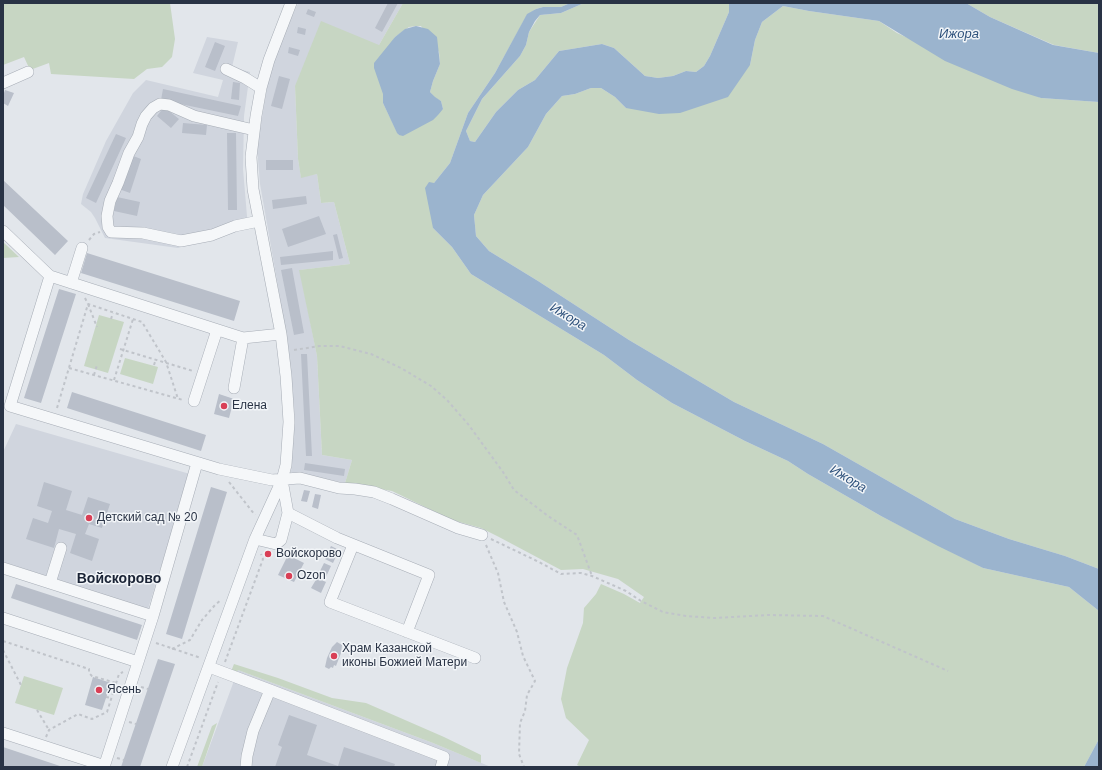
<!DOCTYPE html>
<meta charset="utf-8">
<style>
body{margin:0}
#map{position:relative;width:1102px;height:770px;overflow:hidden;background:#e2e6eb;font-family:Helvetica,sans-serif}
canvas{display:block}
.frame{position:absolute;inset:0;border:4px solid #293345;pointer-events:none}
</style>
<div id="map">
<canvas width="1102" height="770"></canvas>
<div class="frame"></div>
</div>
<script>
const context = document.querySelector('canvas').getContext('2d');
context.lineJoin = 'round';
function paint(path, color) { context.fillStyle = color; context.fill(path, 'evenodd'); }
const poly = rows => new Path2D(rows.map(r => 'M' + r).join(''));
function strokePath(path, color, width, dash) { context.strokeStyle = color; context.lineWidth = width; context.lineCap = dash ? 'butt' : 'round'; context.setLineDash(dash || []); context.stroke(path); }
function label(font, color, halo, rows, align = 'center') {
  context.font = font + ' Helvetica,sans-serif'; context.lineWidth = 3; context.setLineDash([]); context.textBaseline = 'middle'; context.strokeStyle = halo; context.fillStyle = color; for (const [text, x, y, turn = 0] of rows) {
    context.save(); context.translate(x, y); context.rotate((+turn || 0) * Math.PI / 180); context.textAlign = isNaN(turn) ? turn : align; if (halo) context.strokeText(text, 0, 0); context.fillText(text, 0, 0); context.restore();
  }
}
const built = poly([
 [298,3,403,3,379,45,295,86,298,159,301,177,317,174,321,203,334,202,350,264,300,270,317,356,322,455,352,460,345,483,291,472,295,417,290,366,279,292,260,184,257,147,269,76,283,36],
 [207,37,238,42,232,67,250,72,244,116,243,169,248,228,178,248,105,238,95,218,91,212,81,204,83,194,106,141,133,93,146,80,218,97,223,80,193,73],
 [16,424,190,474,148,609,3,562,3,452],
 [238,670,433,743,491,767,202,767]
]);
const green = poly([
 [3,3,170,3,175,39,172,57,162,67,147,69,134,79,51,74,49,63,30,70,24,57,3,65],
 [403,3,570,3,561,7,543,7,536,9,527,15,495,73,468,113,450,163,434,183,433,228,452,247,471,274,604,355,637,380,672,403,745,441,788,461,808,474,881,516,983,568,1069,587,1099,611,1099,739,1084,767,581,767,577,765,589,740,566,718,561,699,567,668,583,623,584,608,596,594,601,584,624,594,640,603,644,597,618,579,583,569,561,570,499,537,481,528,452,520,392,491,345,483,352,460,322,455,317,356,299,270,350,264,334,202,321,203,317,174,301,178,298,159,295,86,321,21,379,45],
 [416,26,421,26,439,52,440,64,433,81,430,92,435,98,441,101,443,109,399,135,397,132,383,103,383,94,393,41,395,37,409,27],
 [584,3,729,3,729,12,710,56,704,66,696,72,686,71,673,76,658,78,645,76,614,48,602,44,559,51,535,80,518,90,496,112,475,142,470,141,466,131,482,99,520,56,526,45,529,32,540,15,561,13],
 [966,3,1099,3,1099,53,1054,45,990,17],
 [783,6,809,11,879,21,897,33,1041,98,1099,102,1099,569,1065,556,1009,539,955,519,823,444,734,402,629,340,538,281,489,251,476,236,474,215,483,195,528,147,546,114,562,96,575,94,591,88,601,88,615,97,626,108,750,65,755,40,762,22],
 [3,242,19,257,3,258],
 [99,315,124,322,108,373,84,366],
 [125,358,158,367,153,384,120,374],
 [234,664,278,678,332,698,366,703,444,737,481,755,481,763,433,743,238,670,236,675,233,673,232,669],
 [24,676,63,688,54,715,15,703],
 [217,723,202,767,197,767,212,726]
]);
const water = poly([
 [570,3,584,3,561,13,540,15,535,21,529,32,526,45,520,56,482,99,466,131,470,141,475,142,496,112,518,90,535,80,559,51,602,44,614,48,645,76,658,78,673,76,686,71,696,72,704,66,710,56,729,12,729,3,966,3,990,17,1053,45,1099,53,1099,102,1041,98,1012,89,945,61,879,21,809,11,783,6,762,22,755,40,750,65,728,97,680,113,659,114,626,108,615,97,601,88,591,88,575,94,562,96,546,114,528,147,483,195,474,215,476,236,489,251,538,281,629,340,734,402,823,444,955,519,1009,539,1065,556,1099,569,1099,611,1069,587,983,568,938,546,881,516,808,474,788,461,745,441,672,403,637,380,604,355,471,274,452,247,433,228,425,188,429,182,434,183,450,163,468,113,495,73,527,14,536,9,543,7,561,7],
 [416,26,428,29,437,37,440,64,433,81,430,92,435,97,441,101,443,109,438,115,433,120,403,136,399,135,397,133,383,103,383,94,374,68,374,63,395,37,405,29],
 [1099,739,1099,767,1084,767]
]);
const building = poly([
 [388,3,398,3,382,32,375,28],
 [308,9,316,12,314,17,306,14],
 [298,27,306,29,305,35,297,33],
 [215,42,225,46,215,71,205,67],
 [289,47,300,50,298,56,288,53],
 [279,76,290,79,282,109,271,106],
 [233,82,240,83,239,100,231,99],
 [163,89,241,106,238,116,161,100],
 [5,90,14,93,8,106,3,103,3,96],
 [164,107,179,119,171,128,157,116],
 [183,123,207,125,206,135,182,133],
 [227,133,236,133,237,210,228,210],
 [116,134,126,138,96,203,86,198],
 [131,155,141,159,130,193,119,189],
 [266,160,293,160,293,170,266,170],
 [3,180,68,241,55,255,3,205],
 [306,196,307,204,273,209,272,200],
 [117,197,140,202,137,216,114,211],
 [319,216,326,234,288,247,282,229],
 [337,234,343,258,339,259,333,235],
 [333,251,333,260,281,265,280,257],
 [87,253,240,301,234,321,81,273],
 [292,268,304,333,294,335,281,270],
 [59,289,76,294,41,403,24,398],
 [301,354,307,354,312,456,306,456],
 [72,392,206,435,201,451,67,408],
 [219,394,234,399,229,418,214,414],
 [305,463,345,469,344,476,304,470],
 [44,482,72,491,66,510,82,515,88,497,110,504,102,528,89,524,85,534,99,539,92,561,70,553,76,534,59,529,54,548,26,539,33,518,48,523,52,511,37,506],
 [211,487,227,492,182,639,166,634],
 [304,490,310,491,307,502,301,501],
 [315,494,321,495,318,509,312,507],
 [331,546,339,550,333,563,325,559],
 [288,555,304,563,294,582,278,575],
 [324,563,331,566,325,579,318,575],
 [317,578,326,582,321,593,311,588],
 [16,584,142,625,137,640,11,598],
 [337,642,342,645,341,653,336,666,334,665,333,668,331,667,329,669,325,667,327,658,332,647],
 [158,659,175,664,140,767,121,767],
 [93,677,111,683,102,710,85,705],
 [289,715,317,725,307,755,338,766,344,747,395,764,394,767,275,767,282,747,278,745],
 [3,747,63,767,3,767]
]);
const path = poly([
 [89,240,94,234,100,232],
 [85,298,88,304,142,322,166,362,178,399],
 [88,304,97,327],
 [111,319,113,313],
 [120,349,193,371],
 [294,350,320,346,340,346,371,354,401,368,431,386,447,400,468,424,503,472,514,490,548,516,577,535,592,576],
 [154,365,156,359],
 [69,368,183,400],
 [94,375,97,365],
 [114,380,133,319],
 [57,408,88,304],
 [229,482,255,515],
 [491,539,539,562,561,574,581,573,592,576,626,591,641,601,663,612,686,616,714,618,769,615,823,616,948,671],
 [486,545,498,573,504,602,517,632,523,656,535,681,527,695,525,711,520,723,519,754,524,767],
 [3,641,89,669,89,673,92,676,116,683],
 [156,643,201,658],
 [172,649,190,640,202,620,215,605,221,600],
 [3,650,21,685],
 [225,662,263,559,261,554],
 [141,687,148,689],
 [106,697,112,698],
 [37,710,49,730],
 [129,722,136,724],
 [46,737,49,730,78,714,92,719,107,712,119,674,123,672],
 [117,758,124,760],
 [187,767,218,682]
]);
const minor = poly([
 [226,69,245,78,261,88],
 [3,83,28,72],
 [254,130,194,116,169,105,160,104,153,108,146,116,142,124,138,137,129,153,118,183,110,201,107,216,108,227,111,232,143,233,181,241,212,235,235,226,259,221],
 [3,231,50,276],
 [71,283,82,248],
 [281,334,243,338,50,276,10,406,219,469,272,480,300,478,339,488,355,489,374,492,392,499,458,528,482,535],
 [234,388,243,338],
 [194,401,217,330],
 [288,513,337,538,429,575,407,632],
 [255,539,276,544,281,540,288,513,282,480],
 [353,545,330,602,475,658],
 [3,568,153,616],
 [50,583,61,548],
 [3,618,138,662],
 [209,667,270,690,253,731,247,756,246,767],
 [270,690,444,757,441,767],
 [3,733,105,766],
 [104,767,153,616,197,463],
 [172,767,255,539,282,480,286,465,289,422,286,376,281,334,253,189,251,157,256,116,261,88,269,60,291,3]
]);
const markers = [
 [224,406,4,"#d93f56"],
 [89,518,4,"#d93f56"],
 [268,554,4,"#d93f56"],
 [289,576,4,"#d93f56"],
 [334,656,4,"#d93f56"],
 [99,690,4,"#d93f56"]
];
const poiNames = [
 ["Елена",232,406],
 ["Детский сад № 20",97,518],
 ["Войскорово",276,554],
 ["Ozon",297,576],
 ["Храм Казанской",342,649],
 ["иконы Божией Матери",342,663],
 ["Ясень",107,690]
];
const waterNames = [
 ["Ижора",959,34],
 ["Ижора",568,317,31],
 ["Ижора",848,479,31]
];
const quarterNames = [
 ["Войскорово",119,579]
];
paint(built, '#d0d5de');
paint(green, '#c7d6c3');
paint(water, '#9bb4ce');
paint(building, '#b9bfca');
strokePath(minor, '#a7adb6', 12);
strokePath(path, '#c0c4ca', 2, [3, 3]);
strokePath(minor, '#f5f7f9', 11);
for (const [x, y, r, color] of markers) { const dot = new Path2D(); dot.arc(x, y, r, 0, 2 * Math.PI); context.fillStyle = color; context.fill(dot); strokePath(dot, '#f2f5f8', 1.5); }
label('12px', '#293345', '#f2f5f8', poiNames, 'left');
label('italic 13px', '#2f527c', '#f2f5f8', waterNames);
label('bold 14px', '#1b2436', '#f2f5f8', quarterNames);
</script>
